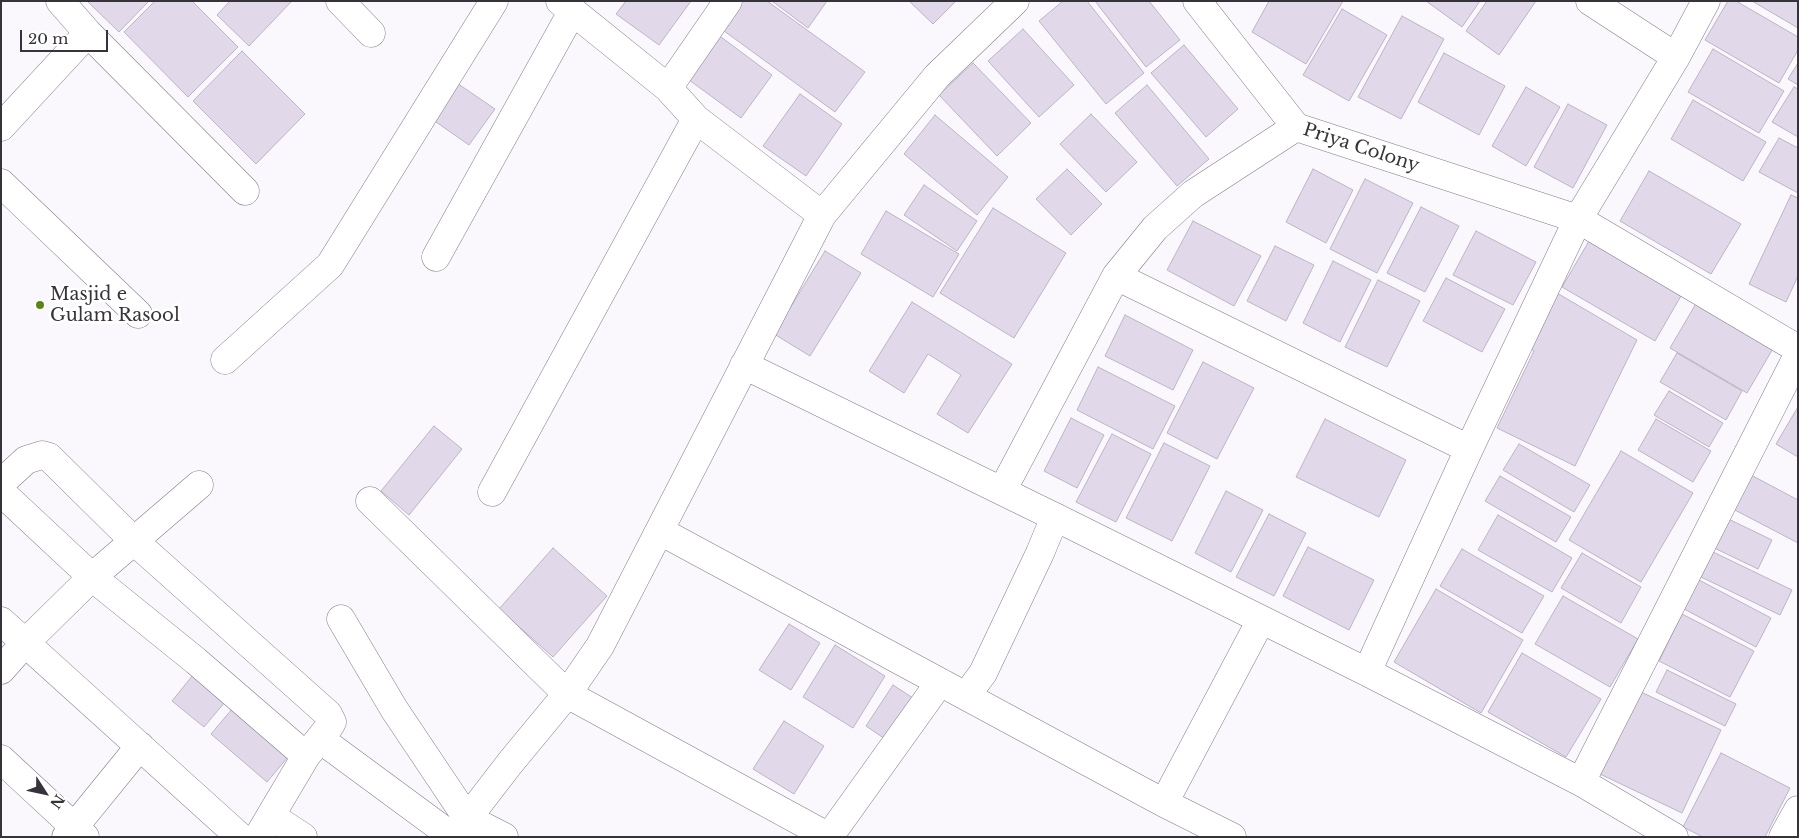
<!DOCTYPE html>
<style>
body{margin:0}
#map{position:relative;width:1799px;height:838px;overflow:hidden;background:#faf7fd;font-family:"Libre Baskerville",serif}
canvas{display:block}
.frame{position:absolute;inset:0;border:2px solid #37333a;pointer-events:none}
.north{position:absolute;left:20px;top:768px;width:50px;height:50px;-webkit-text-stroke:4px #fff;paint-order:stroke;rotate:125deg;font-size:14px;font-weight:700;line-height:20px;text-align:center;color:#37333a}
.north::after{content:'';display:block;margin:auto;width:18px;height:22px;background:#37333a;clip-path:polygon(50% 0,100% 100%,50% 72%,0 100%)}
.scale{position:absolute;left:20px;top:30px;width:88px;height:22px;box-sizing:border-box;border:2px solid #37333a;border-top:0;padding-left:6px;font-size:15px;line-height:18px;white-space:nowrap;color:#37333a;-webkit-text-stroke:4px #fff;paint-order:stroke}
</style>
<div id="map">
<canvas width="1799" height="838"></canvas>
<div class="frame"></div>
<div class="north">N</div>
<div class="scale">20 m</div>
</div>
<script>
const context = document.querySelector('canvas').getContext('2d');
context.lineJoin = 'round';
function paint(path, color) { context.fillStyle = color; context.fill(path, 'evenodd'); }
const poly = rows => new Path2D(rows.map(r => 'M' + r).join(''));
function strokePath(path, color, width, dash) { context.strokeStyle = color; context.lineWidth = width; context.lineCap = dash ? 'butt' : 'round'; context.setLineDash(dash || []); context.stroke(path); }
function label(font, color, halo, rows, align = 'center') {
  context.font = font + ' "Libre Baskerville",serif'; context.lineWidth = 5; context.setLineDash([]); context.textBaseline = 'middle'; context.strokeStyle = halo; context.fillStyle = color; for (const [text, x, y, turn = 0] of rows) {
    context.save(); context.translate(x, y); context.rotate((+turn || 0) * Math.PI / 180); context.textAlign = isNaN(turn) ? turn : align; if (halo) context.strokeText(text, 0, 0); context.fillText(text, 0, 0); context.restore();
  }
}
const building = poly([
 [87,1,149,1,119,32,87,1],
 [155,1,192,1,238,47,188,97,124,32,155,1],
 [230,1,292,1,249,46,217,15,230,1],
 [626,1,691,1,659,45,616,14,626,1],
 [739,1,767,1,865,72,835,112,720,28,739,1],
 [772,1,827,1,808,28,772,1],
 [909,1,956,1,933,24,909,1],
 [1063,1,1087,1,1144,73,1106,104,1039,21,1063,1],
 [1095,1,1149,1,1180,40,1146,67,1095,1],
 [1269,1,1343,1,1306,64,1252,32,1269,1],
 [1426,1,1480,1,1462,27,1426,1],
 [1487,1,1536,1,1499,55,1466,31,1487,1],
 [1728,1,1736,1,1798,37,1798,50,1779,83,1705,40,1728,1],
 [1752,1,1798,1,1798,28,1752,1],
 [1342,9,1387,35,1349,101,1303,75,1342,9],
 [1402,16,1444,39,1401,119,1358,97,1402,16],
 [1023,29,1074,85,1039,117,988,61,1023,29],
 [717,34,772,75,741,118,685,77,717,34],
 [1184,45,1238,109,1206,137,1151,73,1184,45],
 [1713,49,1784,91,1759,133,1688,92,1713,49],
 [242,51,305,114,256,164,193,101,242,51],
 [1444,53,1505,86,1479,135,1418,102,1444,53],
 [973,63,1031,123,997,156,939,95,973,63],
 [1798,63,1798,85,1788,79,1798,63],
 [451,79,495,109,469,145,426,115,451,79],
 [1147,85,1209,159,1177,186,1115,113,1147,85],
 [1526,87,1560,107,1526,166,1492,146,1526,87],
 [1794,87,1798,89,1798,137,1772,122,1794,87],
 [800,94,842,124,806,176,763,146,800,94],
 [1693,100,1766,142,1743,181,1671,139,1693,100],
 [1568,104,1607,125,1573,188,1534,167,1568,104],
 [1091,114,1137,162,1106,192,1060,144,1091,114],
 [935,115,1008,177,977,215,904,154,935,115],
 [1779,138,1798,148,1798,193,1759,172,1779,138],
 [1067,169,1102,204,1071,235,1036,199,1067,169],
 [1313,169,1353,190,1326,243,1286,222,1313,169],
 [1649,171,1741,224,1711,274,1620,221,1649,171],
 [1365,179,1413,203,1377,273,1330,249,1365,179],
 [924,185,977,221,957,251,904,215,924,185],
 [1791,195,1798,198,1798,276,1786,302,1749,284,1791,195],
 [1421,207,1459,226,1425,292,1387,273,1421,207],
 [993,208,1066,253,1014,338,940,293,993,208],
 [886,211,959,254,933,297,861,254,886,211],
 [1193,221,1261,256,1234,306,1167,270,1193,221],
 [1476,231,1536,262,1513,305,1453,275,1476,231],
 [1592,236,1685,289,1655,341,1562,287,1592,236],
 [1275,246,1314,265,1286,321,1247,301,1275,246],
 [825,251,861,273,810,356,774,334,825,251],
 [1333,261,1371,280,1340,342,1303,323,1333,261],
 [1446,278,1505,309,1482,352,1423,321,1446,278],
 [1378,280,1420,301,1387,367,1345,347,1378,280],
 [1557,293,1637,340,1575,466,1497,428,1534,351,1527,346,1557,293],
 [1701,295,1778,340,1747,393,1670,348,1701,295],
 [912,302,1012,364,968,433,937,414,961,375,928,354,904,393,869,371,912,302],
 [1125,315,1193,350,1173,390,1105,356,1125,315],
 [1677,353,1742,391,1726,420,1660,382,1677,353],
 [1203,362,1254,388,1217,459,1167,433,1203,362],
 [1098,367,1175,406,1153,449,1077,410,1098,367],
 [1669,391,1723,423,1709,447,1654,415,1669,391],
 [1798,407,1798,457,1776,444,1798,407],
 [1071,418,1104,435,1077,488,1044,471,1071,418],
 [1325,419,1406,460,1379,517,1296,477,1325,419],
 [1656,419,1711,451,1693,482,1638,450,1656,419],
 [434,426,462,449,409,515,381,491,434,426],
 [1112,434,1151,454,1116,522,1076,502,1112,434],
 [1164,443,1210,466,1172,541,1126,518,1164,443],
 [1519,444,1590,485,1574,512,1503,470,1519,444],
 [1621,451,1693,493,1641,582,1569,540,1621,451],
 [1751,475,1798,500,1798,543,1733,509,1751,475],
 [1500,476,1571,517,1556,542,1485,501,1500,476],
 [1226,491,1263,510,1231,572,1195,553,1226,491],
 [1269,514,1306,533,1274,596,1236,577,1269,514],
 [1498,515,1572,558,1552,592,1478,550,1498,515],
 [1720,515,1772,540,1758,569,1706,544,1720,515],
 [1308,547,1374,580,1349,630,1283,596,1308,547],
 [553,548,607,596,553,657,499,609,553,548],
 [1462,549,1544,596,1522,633,1440,586,1462,549],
 [1713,552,1792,590,1780,615,1701,577,1713,552],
 [1582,553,1641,587,1621,623,1561,588,1582,553],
 [1699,580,1771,618,1756,647,1684,609,1699,580],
 [1436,589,1523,640,1481,713,1394,662,1436,589],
 [1563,596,1638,639,1610,687,1535,644,1563,596],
 [1682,614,1754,651,1730,697,1659,661,1682,614],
 [789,624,820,643,791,690,759,670,789,624],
 [835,645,885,676,853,728,803,697,835,645],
 [1522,653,1601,699,1566,757,1488,712,1522,653],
 [197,670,230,696,204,727,172,701,197,670],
 [1667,670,1736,704,1725,726,1656,692,1667,670],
 [893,685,916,700,888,741,866,726,893,685],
 [1639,691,1721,730,1682,813,1600,774,1639,691],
 [238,702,293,751,267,782,211,734,238,702],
 [784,721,824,746,794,794,753,769,784,721],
 [1721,753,1790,788,1765,837,1703,837,1683,827,1721,753]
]);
const minor = poly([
 [60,1,88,33,245,191],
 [340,1,371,33],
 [560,1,668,88,696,119,822,215],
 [1197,1,1296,127,1578,219,1798,349],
 [1590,1,1676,57],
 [668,88,728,1],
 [1,127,88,33],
 [1,183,138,314],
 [436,257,572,12],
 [1116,276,1469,449],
 [225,360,330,265,494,1],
 [744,365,1055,517,1367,672,1581,782,1674,837],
 [1,483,26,460,42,455,49,457,134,541,328,714,332,722,329,727,306,756,258,837],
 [1002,491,1116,276,1155,228,1193,194,1296,127],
 [1,492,92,577,196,661,306,756],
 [492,492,696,119],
 [370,501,567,694,829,837],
 [660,531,1164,803,1232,837],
 [341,619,394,709,467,818,504,837],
 [1,621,240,837],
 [1,670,25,643,92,577,199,485],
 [1367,672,1469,449,1578,219,1676,57,1706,1],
 [966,696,983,673,1040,553,1055,517],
 [320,739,453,837],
 [1,759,85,837],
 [1581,782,1798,355],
 [1164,803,1261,620],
 [271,816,303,837],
 [66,837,140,746],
 [453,837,510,763,567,694,600,646,822,215,937,76,1015,1],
 [829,837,940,682],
 [1783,837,1798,810]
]);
const markers = [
 [40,305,5,"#5a8615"]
];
const streetNames = [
 ["Priya Colony",1361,148,18]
];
const poiNames = [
 ["Masjid e",50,295],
 ["Gulam Rasool",50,316]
];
paint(building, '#e1d8e9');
strokePath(building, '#bcb4c4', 1);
strokePath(minor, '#847b8b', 29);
strokePath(minor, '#fff', 28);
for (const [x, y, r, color] of markers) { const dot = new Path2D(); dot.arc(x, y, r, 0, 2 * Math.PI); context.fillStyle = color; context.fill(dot); strokePath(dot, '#fff', 2); }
label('18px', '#37333a', '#fff', streetNames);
label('18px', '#37333a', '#fff', poiNames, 'left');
</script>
